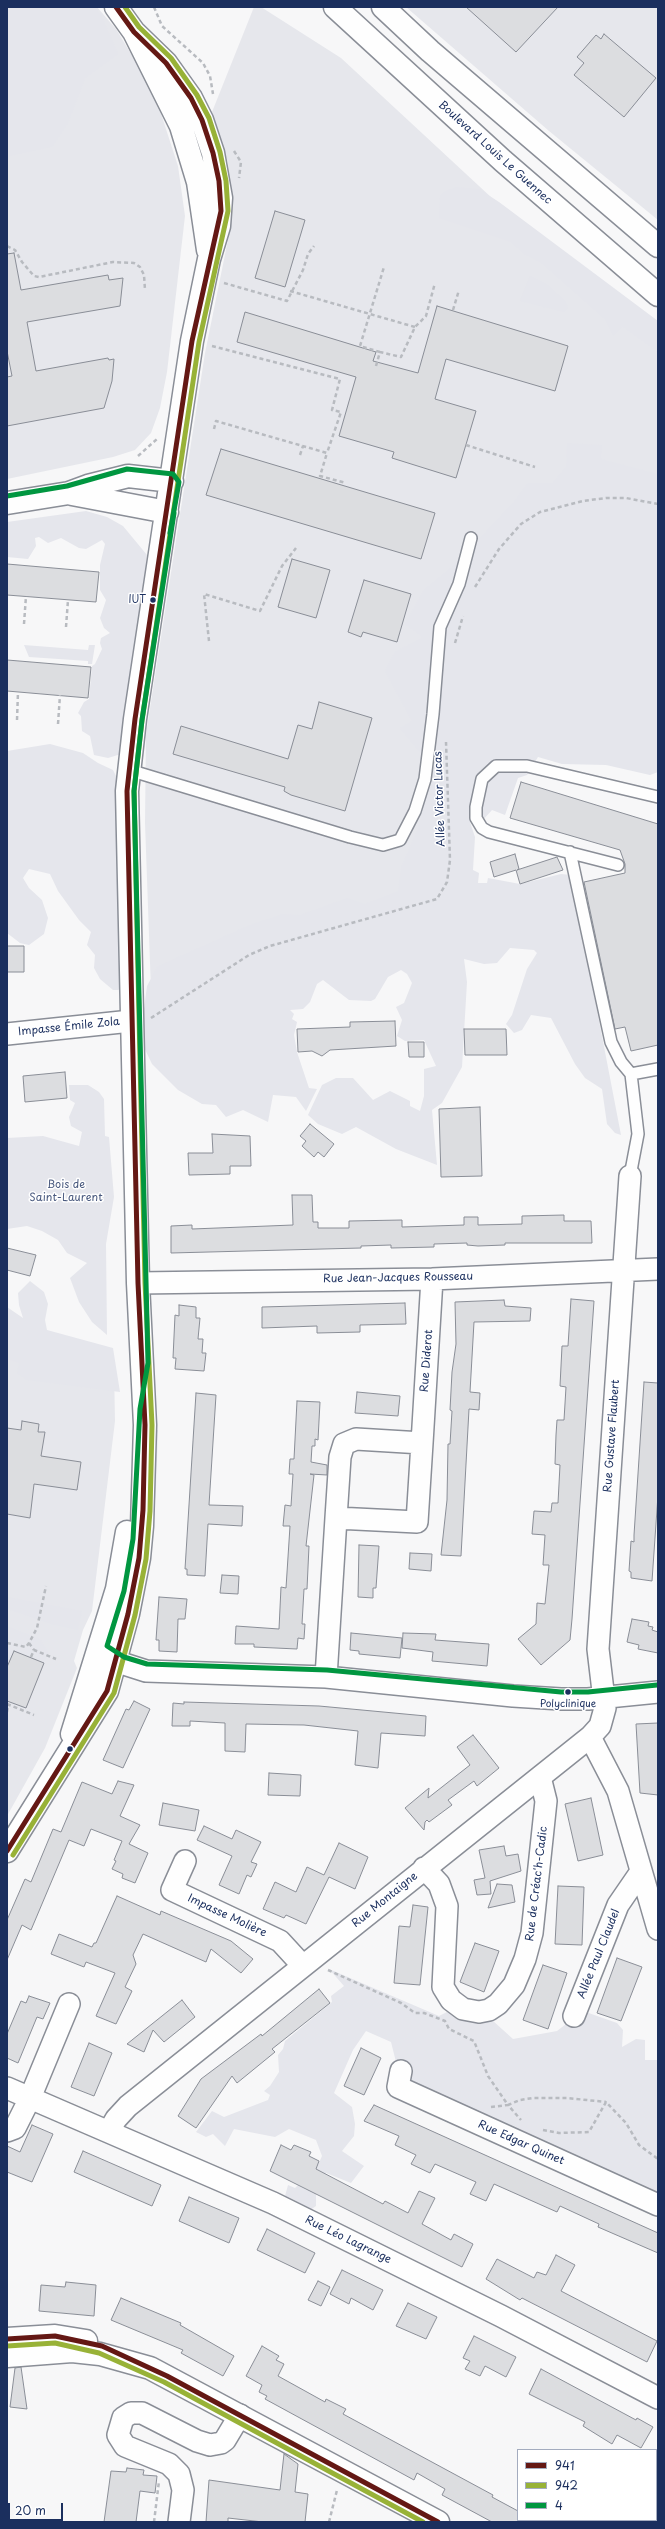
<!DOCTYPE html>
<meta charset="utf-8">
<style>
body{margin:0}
#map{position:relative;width:665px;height:2529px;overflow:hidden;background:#f7f7f8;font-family:"Playpen Sans",sans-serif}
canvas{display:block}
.frame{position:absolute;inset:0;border:8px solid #1b2f5e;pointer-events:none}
.legend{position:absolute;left:517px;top:2449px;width:140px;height:72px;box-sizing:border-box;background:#fff;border:1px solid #a4acbf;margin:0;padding:5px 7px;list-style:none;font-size:12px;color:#1b2f5e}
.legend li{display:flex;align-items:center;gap:8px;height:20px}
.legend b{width:20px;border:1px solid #a4acbf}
.scale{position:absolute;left:8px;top:2503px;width:55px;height:18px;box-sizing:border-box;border:2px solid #1b2f5e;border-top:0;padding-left:5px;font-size:12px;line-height:14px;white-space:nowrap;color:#1b2f5e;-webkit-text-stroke:3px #fff;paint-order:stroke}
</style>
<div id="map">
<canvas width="665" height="2529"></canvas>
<div class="frame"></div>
<ul class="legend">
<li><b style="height:5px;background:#641814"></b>941</li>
<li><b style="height:5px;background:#98b237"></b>942</li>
<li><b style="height:5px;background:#009640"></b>4</li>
</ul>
<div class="scale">20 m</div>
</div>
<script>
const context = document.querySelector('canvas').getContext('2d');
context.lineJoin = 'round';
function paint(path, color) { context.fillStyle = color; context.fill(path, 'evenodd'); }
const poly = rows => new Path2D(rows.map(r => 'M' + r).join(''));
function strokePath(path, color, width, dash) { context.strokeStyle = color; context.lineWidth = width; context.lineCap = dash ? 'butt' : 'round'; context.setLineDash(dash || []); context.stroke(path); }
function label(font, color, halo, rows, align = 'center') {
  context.font = font + ' "Playpen Sans",sans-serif'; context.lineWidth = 3; context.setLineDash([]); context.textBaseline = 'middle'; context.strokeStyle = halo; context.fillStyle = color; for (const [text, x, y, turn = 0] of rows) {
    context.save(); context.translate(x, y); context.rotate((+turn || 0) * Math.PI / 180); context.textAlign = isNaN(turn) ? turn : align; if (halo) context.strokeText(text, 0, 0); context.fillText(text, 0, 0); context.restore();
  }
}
const built = poly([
 [7,7,97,7,116,29,154,92,178,166,185,216,167,372,160,408,151,433,135,450,113,457,7,479],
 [254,7,261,7,341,58,658,352,658,496,436,878,151,991,145,823,146,734,205,353,230,230,228,163,212,112],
 [406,7,658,7,658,220,549,131],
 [7,1335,114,1368,115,1421,92,1611,83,1630,74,1661,77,1668,45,1748,7,1816]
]);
const green = poly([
 [7,7,94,7,102,17,118,54,85,78,68,123,52,147,10,156,7,162],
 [456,187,479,189,499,202,658,321,658,352,622,326,613,336,604,318,543,264,526,255,511,242,439,218,440,196,445,191],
 [530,276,546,284,566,302,568,308,563,312,520,301],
 [567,443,602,445,601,459,658,474,658,772,650,775,606,765,562,764,538,757,527,775,518,778,505,815,492,810,483,820,470,822,475,837,473,870,479,873,478,883,487,883,488,878,520,884,561,874,571,875,621,1135,615,1133,607,1124,602,1089,585,1078,575,1064,551,1018,531,1015,522,1030,514,1033,506,1024,512,1015,527,969,537,953,534,950,510,948,497,963,484,964,464,959,467,982,462,1067,442,1103,432,1110,437,1165,396,1149,356,1127,342,1134,318,1124,308,1115,322,1085,336,1078,353,1078,373,1100,390,1091,410,1101,410,1106,420,1111,424,1096,424,1069,436,1066,424,1040,405,1041,397,1036,402,1020,396,1007,404,1003,412,983,407,974,401,970,388,977,375,999,371,1001,349,1000,323,980,317,984,310,1002,303,1009,290,1010,294,1014,292,1019,297,1022,294,1035,297,1052,309,1088,317,1089,306,1111,296,1097,273,1095,268,1122,243,1110,226,1117,216,1105,202,1104,178,1090,152,1064,140,1039,147,986,158,966,252,924,283,914,300,915,347,898,365,904,398,891,401,868,418,829,426,798,427,772,420,752,400,728,412,721,385,671,395,652,423,637,405,624,424,590,457,563,514,502,528,483,553,483,566,467],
 [86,511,107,517,123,526,147,555,143,602,121,754,108,758,94,755,90,736,82,731,81,716,78,713,84,702,89,699,92,666,95,664,102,649,100,643,101,638,110,633,104,628,100,618,106,600,100,590,100,565,105,544,102,540,86,549,79,548,61,538,48,543,39,537,35,538,36,546,28,559,7,557,7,522],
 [24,645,88,650,89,645,95,645,92,664,88,664,88,661,29,657],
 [50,744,83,753,98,763,113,770,117,778,122,819,123,988,118,990,113,990,100,979,94,968,95,955,87,945,91,932,79,920,58,891,50,874,29,869,23,878,29,888,42,900,48,918,44,934,29,945,20,943,7,933,7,751],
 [69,1085,88,1085,99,1092,104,1099,105,1136,109,1137,114,1197,106,1244,107,1335,92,1322,79,1302,70,1278,87,1263,67,1253,58,1240,42,1231,27,1226,7,1229,7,1138,43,1136,79,1146,82,1132,71,1126,69,1117,75,1103,70,1100],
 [30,1281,44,1292,48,1304,45,1320,47,1330,113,1348,120,1392,27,1380,17,1373,19,1363,7,1359,7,1307,23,1318,19,1305,18,1293],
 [156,1430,158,1430,156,1487,151,1559,144,1563],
 [7,1597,82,1611,78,1630,51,1624,7,1609],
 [7,1626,40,1639,48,1653,45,1662,14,1651,7,1666],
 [329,1969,439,2016,449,2011,469,2019,492,2020,513,2039,557,2031,583,2011,617,2023,623,2030,622,2047,636,2039,645,2040,645,2060,658,2060,658,2198,411,2085,396,2062,391,2042,366,2031,353,2050,334,2093,352,2107,355,2124,354,2136,342,2151,364,2166,351,2183,326,2173,316,2193,316,2206,309,2211,285,2196,288,2185,295,2188,298,2185,307,2190,322,2156,316,2140,289,2129,275,2137,234,2129,225,2146,213,2134,206,2137,196,2132,212,2111,224,2117,268,2100,270,2095,264,2091,270,2086,279,2072,278,2055,283,2049,285,2041,332,2002,331,1996,344,1986]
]);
const building = poly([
 [466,7,558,7,516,52,466,7],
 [604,34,656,78,624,117,574,75,584,63,577,57,596,35,601,39,604,34],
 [275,211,305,220,285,287,255,278,275,211],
 [14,253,21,290,108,275,109,280,123,278,120,306,27,322,36,371,108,358,109,360,114,359,112,381,104,408,7,426,7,377,12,376,7,351,7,254,14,253],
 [437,306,568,346,555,391,446,359,435,399,476,411,456,478,392,458,394,452,339,436,356,377,237,342,245,312,376,352,373,361,418,373,437,306],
 [221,449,435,513,421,559,206,495,221,449],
 [292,559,330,570,316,618,278,607,292,559],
 [7,564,99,572,96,602,7,595,7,564],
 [364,580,411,594,397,642,363,632,361,637,348,632,364,580],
 [7,660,91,667,88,698,7,691,7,660],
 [319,702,372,718,345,811,291,795,284,791,285,787,173,754,181,726,288,759,298,725,312,729,319,702],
 [521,782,658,824,658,1045,631,1051,625,1027,615,1029,584,882,625,873,625,864,620,850,510,818,521,782],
 [515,854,519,869,517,870,557,857,563,870,520,884,516,870,494,877,490,862,515,854],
 [7,946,24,946,24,972,7,972,7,946],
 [395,1021,396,1046,330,1050,322,1056,312,1051,298,1052,297,1029,350,1027,350,1022,395,1021],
 [464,1029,506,1029,507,1055,465,1055,464,1029],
 [408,1042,424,1042,424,1057,409,1057,408,1042],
 [65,1072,67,1098,25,1102,23,1076,65,1072],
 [480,1107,482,1176,441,1177,439,1109,480,1107],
 [310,1124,334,1144,324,1157,318,1152,314,1157,302,1146,306,1141,300,1136,310,1124],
 [212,1134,250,1136,251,1166,230,1166,230,1174,189,1175,188,1153,213,1153,212,1134],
 [292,1195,312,1195,313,1222,318,1222,318,1228,349,1228,349,1221,402,1220,402,1227,464,1225,464,1217,478,1217,478,1225,522,1224,522,1216,564,1215,564,1221,591,1221,592,1243,505,1243,505,1245,478,1246,467,1245,467,1243,434,1244,434,1247,391,1248,391,1245,361,1246,361,1248,171,1253,171,1226,192,1225,192,1229,293,1225,292,1195],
 [7,1248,36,1255,30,1276,7,1270,7,1248],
 [571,1299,594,1301,572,1619,570,1640,541,1665,518,1639,536,1624,537,1603,545,1604,549,1565,543,1565,545,1535,532,1534,534,1511,551,1512,552,1503,558,1503,560,1465,555,1464,556,1435,557,1420,564,1420,566,1387,560,1386,562,1346,568,1346,571,1299],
 [504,1300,505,1306,531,1308,530,1321,474,1322,470,1392,480,1393,479,1410,469,1409,461,1556,441,1555,447,1500,448,1444,450,1444,452,1411,450,1410,452,1372,456,1344,455,1302,504,1300],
 [405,1303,406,1324,360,1325,360,1332,317,1333,317,1326,262,1328,262,1307,405,1303],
 [179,1305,196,1307,196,1318,200,1318,198,1339,203,1339,202,1353,206,1353,204,1371,175,1369,176,1358,173,1358,175,1315,179,1316,179,1305],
 [644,1382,658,1383,658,1495,652,1581,631,1578,631,1572,629,1571,631,1541,634,1542,634,1535,644,1382],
 [357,1392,400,1396,398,1416,355,1413,357,1392],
 [196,1393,216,1395,209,1505,243,1506,242,1526,208,1524,205,1576,187,1575,187,1569,185,1569,196,1393],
 [297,1401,320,1402,318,1440,315,1439,315,1446,312,1446,311,1462,327,1465,327,1475,310,1474,314,1475,306,1546,309,1546,307,1589,304,1589,302,1624,305,1624,304,1639,298,1638,297,1649,254,1647,254,1644,235,1644,236,1626,279,1629,281,1587,286,1588,290,1526,283,1526,285,1505,291,1506,293,1474,289,1474,290,1459,294,1459,297,1401],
 [22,1421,39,1424,38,1432,45,1432,41,1456,81,1462,77,1490,34,1484,30,1518,7,1514,7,1428,21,1430,22,1421],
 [359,1545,379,1546,376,1588,373,1588,373,1598,358,1597,359,1545],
 [410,1553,432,1554,431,1571,409,1569,410,1553],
 [222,1575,239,1576,238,1594,220,1593,222,1575],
 [159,1597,187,1599,185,1619,178,1619,177,1652,159,1651,159,1640,156,1640,159,1597],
 [632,1619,649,1622,648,1626,653,1627,652,1630,658,1632,658,1653,638,1649,639,1645,627,1642,632,1619],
 [351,1633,402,1638,400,1658,359,1654,359,1651,350,1650,351,1633],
 [403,1633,436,1634,435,1640,489,1644,487,1666,432,1661,433,1652,402,1648,403,1633],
 [14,1651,44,1663,26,1708,7,1701,7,1667,14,1651],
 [134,1701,150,1709,123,1768,103,1760,126,1709,129,1710,134,1701],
 [184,1702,319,1706,426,1716,425,1736,381,1733,378,1768,355,1765,358,1731,304,1725,246,1724,245,1752,225,1751,225,1723,190,1721,190,1726,172,1726,173,1703,184,1704,184,1702],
 [658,1723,658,1795,640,1793,636,1724,658,1723],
 [473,1735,499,1768,477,1786,474,1781,448,1800,452,1805,429,1822,427,1820,425,1822,424,1830,405,1808,429,1788,428,1798,470,1765,457,1747,473,1735],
 [269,1773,301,1775,300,1796,268,1795,269,1773],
 [118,1781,134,1785,120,1816,140,1825,129,1844,148,1853,135,1883,122,1878,123,1874,112,1869,116,1861,114,1860,122,1841,91,1829,84,1846,69,1840,31,1930,22,1925,7,1960,7,1920,25,1879,31,1882,53,1829,61,1832,82,1782,112,1794,118,1781],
 [591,1798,603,1855,578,1861,565,1804,591,1798],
 [163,1803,199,1810,195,1831,159,1825,163,1803],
 [204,1826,232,1839,236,1830,261,1842,251,1862,257,1864,251,1877,247,1875,239,1894,219,1885,232,1856,197,1840,204,1826],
 [339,1843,368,1857,355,1889,329,1877,306,1924,286,1915,284,1918,263,1909,275,1882,296,1892,307,1867,324,1875,339,1843],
 [504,1846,506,1856,518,1854,521,1871,490,1881,491,1894,477,1895,474,1880,485,1878,479,1850,504,1846],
 [497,1884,512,1885,515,1902,488,1908,497,1884],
 [558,1886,584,1887,582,1945,555,1944,558,1886],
 [117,1896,160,1915,161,1911,231,1941,253,1959,241,1973,211,1949,206,1962,143,1934,133,1955,136,1964,125,1987,132,1991,116,2024,96,2016,115,1973,86,1962,84,1967,51,1954,59,1934,92,1947,94,1943,96,1943,117,1896],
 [413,1905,428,1907,420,1985,394,1983,399,1926,410,1927,413,1905],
 [475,1943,499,1951,484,1992,460,1982,475,1943],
 [617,1958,642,1967,621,2021,597,2013,617,1958],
 [543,1965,567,1973,548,2029,523,2020,543,1965],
 [319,1989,330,2003,272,2049,275,2052,237,2083,232,2076,196,2128,178,2116,201,2079,261,2034,262,2036,319,1989],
 [29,1996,50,2003,43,2019,37,2017,18,2063,7,2058,7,2034,21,2001,26,2003,29,1996],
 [182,2000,195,2017,164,2042,153,2030,144,2052,127,2044,182,2000],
 [89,2043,112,2053,94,2096,71,2087,89,2043],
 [361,2048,381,2058,364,2095,344,2086,361,2048],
 [374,2105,658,2233,658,2253,598,2227,599,2224,560,2206,557,2212,494,2184,486,2201,470,2194,476,2182,435,2164,430,2173,411,2164,416,2155,395,2145,399,2136,364,2121,374,2105],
 [32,2125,53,2134,32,2182,7,2172,7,2146,20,2152,32,2125],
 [281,2145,291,2150,294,2145,311,2152,309,2156,319,2161,316,2169,383,2204,385,2201,408,2213,419,2191,435,2198,422,2224,451,2240,454,2234,473,2244,462,2267,270,2171,281,2145],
 [83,2151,161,2185,152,2206,74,2172,83,2151],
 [189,2197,239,2218,229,2243,179,2221,189,2197],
 [267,2229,315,2253,305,2273,257,2250,267,2229],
 [556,2255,575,2265,561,2291,657,2341,647,2362,522,2298,520,2300,486,2279,497,2259,534,2278,537,2272,546,2275,556,2255],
 [342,2270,383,2290,373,2310,351,2298,349,2304,330,2294,342,2270],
 [318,2281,330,2287,321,2306,308,2300,318,2281],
 [66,2282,96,2285,94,2316,39,2311,41,2285,65,2287,66,2282],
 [121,2298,181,2323,180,2325,234,2356,223,2376,181,2353,183,2350,111,2320,121,2298],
 [408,2303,437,2317,426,2339,396,2326,408,2303],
 [474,2336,516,2357,506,2377,485,2366,480,2376,465,2369,470,2361,463,2358,474,2336],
 [262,2346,279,2356,276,2360,284,2364,278,2376,325,2402,326,2399,346,2409,343,2414,493,2495,492,2497,518,2511,518,2522,492,2522,442,2495,445,2489,417,2473,414,2480,265,2399,267,2396,259,2392,262,2385,246,2376,262,2346],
 [21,2367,27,2409,10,2407,15,2368,21,2367],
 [541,2369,636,2420,637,2418,653,2427,641,2448,617,2435,612,2444,583,2426,585,2422,529,2394,541,2369],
 [284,2454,298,2464,295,2492,308,2494,305,2522,263,2522,228,2518,228,2522,206,2522,209,2480,280,2490,284,2454],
 [127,2468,144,2470,143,2475,157,2476,155,2493,140,2491,136,2522,104,2522,111,2471,126,2472,127,2468]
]);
const path = poly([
 [154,7,162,26,203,63,210,76,213,94],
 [234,151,241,162,239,178],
 [7,246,15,250,22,262,34,276,39,277,113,262,134,263,140,267,144,275,145,290],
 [224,283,287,301,303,270,308,254,314,246],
 [290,291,415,327],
 [453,310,459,290],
 [212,346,340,379,332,410,341,412,327,453],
 [380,352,360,346,384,267],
 [376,366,380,352,401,357,415,327,426,316,435,283],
 [214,429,216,421,327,453,320,476,346,483],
 [466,445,535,467],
 [300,455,303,446],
 [138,456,157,439],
 [475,587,499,549,521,524,540,512,583,501,606,498,626,498,658,504],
 [24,624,26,596],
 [66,627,68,600],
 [209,641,204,594,260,611,282,566,296,548],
 [455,643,463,616],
 [17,720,18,692],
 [58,724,60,695],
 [151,1018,249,955,270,946,437,899,447,882,450,860,446,742],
 [7,1643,26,1647,29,1643,37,1628,46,1586],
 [29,1643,34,1650],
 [31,1657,34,1650,56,1659],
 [7,1704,34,1715],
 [7,1712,8,1705],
 [328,1970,401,2003,415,2013,424,2013,445,2021,449,2029,474,2041,488,2076,508,2105,520,2100,533,2098,567,2098,606,2102],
 [491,2107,508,2105,521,2120],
 [543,2130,559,2133,589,2132,606,2102,626,2123,639,2145,658,2159],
 [154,2522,159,2481],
 [329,2522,337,2490]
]);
const service = poly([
 [129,770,350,837,383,845,400,840,415,811,425,779,433,714,440,627,459,584,471,538],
 [570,852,611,1042,621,1062,631,1074],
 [618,865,489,832,482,828,476,818,476,807,482,779,496,766,527,766,658,797],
 [630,1176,638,1134,631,1074,658,1069]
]);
const minor = poly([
 [7,1034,131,1021],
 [138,1283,432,1279,658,1269],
 [336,1518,340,1457,344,1444,356,1439,422,1443,432,1279],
 [101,1650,121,1663,146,1671,326,1677,513,1696,561,1699,588,1699,658,1692],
 [326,1677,336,1518,417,1522,422,1443],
 [590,1737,618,1791,658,1929],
 [185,1861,172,1890,280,1941,303,1966],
 [424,1868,439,1884,447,1906,443,1987,451,2000,463,2009,479,2012,489,2010,498,2004,514,1985,525,1959,532,1933,546,1801,540,1777],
 [574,2016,618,1905,640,1873],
 [401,2071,398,2087,658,2205],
 [7,2088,273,2203,501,2316,658,2398],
 [7,2131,15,2128,30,2098,69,2004],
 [109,2131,116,2119,128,2106,590,1737,600,1726,605,1708,598,1649,630,1176],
 [179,2522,183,2490,179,2474,169,2464,125,2446,118,2435,123,2418,131,2413,142,2413,197,2441,210,2445,221,2443,225,2440,240,2415]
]);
const tertiary = poly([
 [116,7,134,32,181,126,198,182,208,250],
 [72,494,167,512],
 [7,503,69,493,88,486,128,476,172,481],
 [72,1734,117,1589,127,1532],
 [7,1851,107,1691,128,1614,139,1558,142,1526,145,1425,138,1283,127,791,135,719,192,341,209,259,219,226,221,198,213,153,202,120,191,98,166,63,134,32]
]);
const secondary = poly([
 [7,2339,55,2336,86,2341],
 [7,2356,72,2351,100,2354,150,2368,438,2522]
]);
const primary = poly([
 [335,7,503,161,658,295],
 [383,7,430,51,658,246]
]);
const bus1 = poly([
 [7,1851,107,1691,128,1614,139,1558,143,1510,145,1425,138,1283,127,791,135,719,192,341,221,211,219,181,213,153,202,120,191,98,166,63,134,32,116,7],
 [7,2339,55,2336,102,2346,167,2376,438,2522]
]);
const bus2 = poly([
 [13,1855,114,1693,135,1615,146,1559,150,1511,152,1425,145,1283,134,791,142,720,199,342,228,211,226,181,220,152,209,118,197,95,171,58,139,27,125,7],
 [7,2346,55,2343,99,2353,164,2382,423,2522]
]);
const bus3 = poly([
 [7,496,67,486,127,469,173,474,179,482,170,533],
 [174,513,142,720,134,791,148,1363,140,1409,133,1539,124,1591,107,1646,124,1657,147,1664,327,1670,561,1692,588,1692,657,1685]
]);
const markers = [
 [153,600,3.5,"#1b2f5e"],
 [568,1692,3.5,"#1b2f5e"],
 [70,1749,3.5,"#1b2f5e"]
];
const busNames = [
 ["IUT",146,600],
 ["Polyclinique",568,1704,"center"]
];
const streetNames = [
 ["Boulevard Louis Le Guennec",495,153,42],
 ["Allée Victor Lucas",440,799,-92],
 ["Impasse Émile Zola",69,1027,-6],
 ["Rue Jean-Jacques Rousseau",398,1278,-1],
 ["Rue Diderot",427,1361,-86],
 ["Rue Gustave Flaubert",612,1436,-86],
 ["Rue de Créac'h-Cadic",537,1884,-83],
 ["Rue Montaigne",385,1900,-39],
 ["Impasse Molière",227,1916,25],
 ["Allée Paul Claudel",599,1954,-68],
 ["Rue Edgar Quinet",521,2143,24],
 ["Rue Léo Lagrange",348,2240,26]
];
const parkNames = [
 ["Bois de",66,1185],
 ["Saint-Laurent",66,1198]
];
paint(built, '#e6e7ec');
paint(green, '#e5e6ec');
paint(building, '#dcdde0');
strokePath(building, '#8a8e97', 1);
strokePath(service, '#8a8e97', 14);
strokePath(minor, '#8a8e97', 24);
strokePath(tertiary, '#8a8e97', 25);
strokePath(secondary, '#8a8e97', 25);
strokePath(primary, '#8a8e97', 25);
strokePath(path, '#b8bbc0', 2.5, [4, 3]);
strokePath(service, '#fefefe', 11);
strokePath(minor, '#fefefe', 21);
strokePath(tertiary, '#fefefe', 22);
strokePath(secondary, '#fefefe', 22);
strokePath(primary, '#fefefe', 22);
strokePath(bus1, '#641814', 5);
strokePath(bus2, '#98b237', 5);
strokePath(bus3, '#009640', 5);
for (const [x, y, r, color] of markers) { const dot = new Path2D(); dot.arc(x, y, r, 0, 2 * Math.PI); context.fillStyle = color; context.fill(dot); strokePath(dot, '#fff', 1.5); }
label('10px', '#1b2f5e', '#fff', busNames, 'right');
label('11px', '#1b2f5e', '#fff', streetNames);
label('11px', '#4a5a7f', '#fff', parkNames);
</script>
